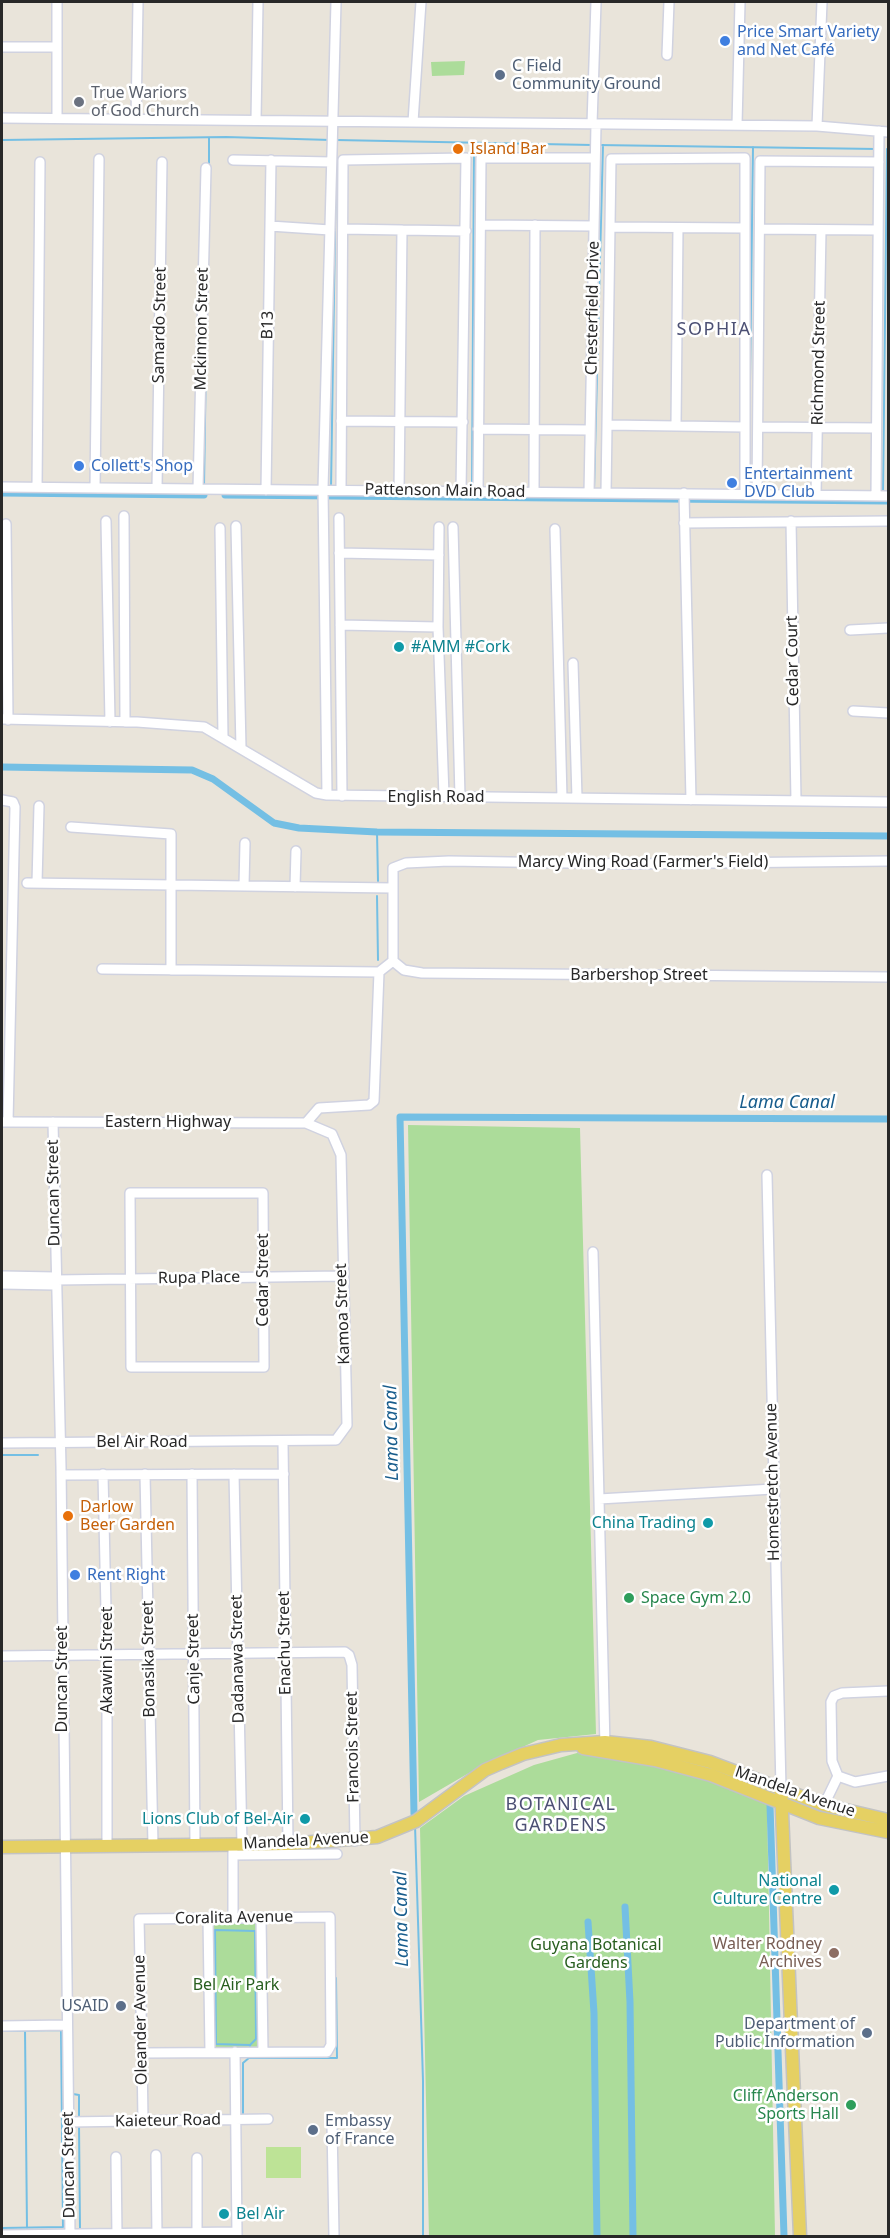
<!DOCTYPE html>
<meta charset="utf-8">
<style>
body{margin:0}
#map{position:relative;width:890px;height:2238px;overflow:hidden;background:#e9e4da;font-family:"Noto Sans",sans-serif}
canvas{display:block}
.frame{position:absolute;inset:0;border:3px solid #282828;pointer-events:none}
</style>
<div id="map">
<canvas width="890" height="2238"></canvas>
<div class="frame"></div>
</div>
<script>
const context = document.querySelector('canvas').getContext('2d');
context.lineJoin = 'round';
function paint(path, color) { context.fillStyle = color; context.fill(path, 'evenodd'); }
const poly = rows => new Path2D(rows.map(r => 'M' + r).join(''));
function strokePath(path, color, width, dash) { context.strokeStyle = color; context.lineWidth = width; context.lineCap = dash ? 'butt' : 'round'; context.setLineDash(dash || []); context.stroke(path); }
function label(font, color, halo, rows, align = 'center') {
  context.font = font + ' "Noto Sans",sans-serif'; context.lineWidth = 5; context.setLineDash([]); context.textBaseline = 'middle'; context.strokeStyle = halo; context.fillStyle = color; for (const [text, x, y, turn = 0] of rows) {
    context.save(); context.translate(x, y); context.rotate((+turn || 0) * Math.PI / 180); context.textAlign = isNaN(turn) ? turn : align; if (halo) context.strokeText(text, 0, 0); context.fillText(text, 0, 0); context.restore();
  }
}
const green = poly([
 [465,61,464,75,432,76,431,62],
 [408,1125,580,1128,596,1734,538,1740,481,1766,419,1802],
 [577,1753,632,1760,702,1778,767,1803,775,2236,429,2236,420,1828,464,1796,534,1765],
 [212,1922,258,1922,260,2048,213,2049]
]);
const pitch = poly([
 [266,2147,301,2147,301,2178,266,2178]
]);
const stream = poly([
 [2,140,226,137,331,140],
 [336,140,592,145],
 [597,145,877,149],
 [209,165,209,138],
 [749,459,753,147],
 [204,486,206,354],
 [331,488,336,167],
 [472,488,474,143],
 [594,490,603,145],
 [883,494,887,149],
 [377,832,378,881],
 [377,896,378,960],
 [2,1455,38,1455],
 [415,1825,423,2081,423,2236],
 [70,1875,72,2016],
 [25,2030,27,2228],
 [2,2031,61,2030,63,2227,2,2228],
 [250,2051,250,2045,216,2044,215,1930,255,1931,256,2039,250,2045],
 [250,2058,337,2058,336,1978],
 [73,2094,79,2095,79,2119],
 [243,2115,243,2063,250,2057],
 [79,2125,80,2230]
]);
const canal = poly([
 [2,493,204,495],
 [225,495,888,501],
 [2,767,192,770,213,779,274,823,299,828,377,832,888,836],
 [770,1805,784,2236],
 [414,1814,400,1117,888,1119],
 [625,1907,630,2002,633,2236],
 [588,1922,594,2013,597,2236]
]);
const minor = poly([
 [2,47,57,47],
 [667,55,669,2],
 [2,118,817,126,888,132],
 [57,118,57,2],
 [136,119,138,2],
 [256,120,258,2],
 [413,122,421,2],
 [592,124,596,2],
 [737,125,740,2],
 [817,126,822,2],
 [233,160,331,162],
 [481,225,594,226],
 [270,226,330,230],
 [612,227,745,228],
 [343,229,402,230,399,491],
 [760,229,878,230],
 [402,230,466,231],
 [341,421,463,422],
 [608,425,745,427],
 [676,425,678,228],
 [758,427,876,428],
 [478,429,590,430],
 [2,487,888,496],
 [37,487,40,162],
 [95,488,99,159],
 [157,488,162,162],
 [198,489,206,168],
 [266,490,271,160],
 [341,490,343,160,466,158,461,491],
 [478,492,481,158,595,158],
 [534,492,535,225],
 [589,493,596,124],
 [606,493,611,159,745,158,745,494],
 [684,493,691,800],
 [757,494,760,161,879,162],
 [816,495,821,231],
 [876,496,879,131],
 [124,516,125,722],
 [339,518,342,796],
 [106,521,110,722],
 [791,521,796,801],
 [684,523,888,521],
 [6,524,8,720],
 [236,526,241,748],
 [439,527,438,627,444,796],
 [453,527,460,797],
 [220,528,223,737],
 [555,529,562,798],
 [339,553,439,555],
 [340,625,438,627],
 [850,630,888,628],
 [573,663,577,798],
 [853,711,888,713],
 [2,719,137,722,204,727,316,793,327,795,888,802],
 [327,795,323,489,336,2],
 [2,800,13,802,15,807,8,1122],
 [71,827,171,834,171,970],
 [27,883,392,888],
 [37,883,39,806],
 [244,886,245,843],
 [295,887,296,851],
 [393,961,393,868,406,863,449,861,629,864,888,861],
 [393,961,404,970,422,973,888,977],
 [102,969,379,972],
 [2,1122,306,1123,332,1134,341,1155,347,1425,336,1440,2,1443],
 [53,1122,61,1467,70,2236],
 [306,1123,319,1108,369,1105,374,1101,379,972,393,961],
 [767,1175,781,1789],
 [130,1193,263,1193,264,1367,131,1367,130,1193],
 [593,1252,605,1746],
 [2,1276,55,1277],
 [56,1280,342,1276],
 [2,1284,55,1285],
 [283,1442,288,1844],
 [103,1474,107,1656,107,1846],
 [145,1474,153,1845],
 [192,1474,195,1845],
 [234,1474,242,1844],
 [61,1475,284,1474],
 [599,1499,773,1489],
 [2,1656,345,1652,349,1655,352,1665,355,1841],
 [888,1691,842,1693,834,1696,831,1702,832,1761,838,1776,855,1782,888,1776],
 [824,1805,838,1776],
 [233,1851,233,1917],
 [233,1855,337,1854],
 [208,1918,210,2052],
 [261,1918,263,2052],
 [2,2026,66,2025],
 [235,2052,237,2236],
 [142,2053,327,2052,331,2045,330,1917,139,1919,142,2053,143,2121],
 [68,2122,268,2119],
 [332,2124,334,2236],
 [156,2155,157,2236],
 [116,2157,117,2236],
 [197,2158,197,2236],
 [2,2235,237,2232]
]);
const major = poly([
 [583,1748,655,1760,711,1775,819,1818,888,1832],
 [781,1789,800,2236],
 [2,1847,288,1844,377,1837,416,1821,485,1770,501,1763,523,1754,561,1745,605,1742,651,1747,710,1762,824,1805,888,1820]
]);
const markers = [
 [725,41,6,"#3f7fe0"],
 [500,75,6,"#5c6f8a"],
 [79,102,6,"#6b7280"],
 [458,149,6,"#e8710a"],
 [79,466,6,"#3f7fe0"],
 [732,483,6,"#3f7fe0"],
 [399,647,6,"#0f9aa8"],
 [68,1516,6,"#e8710a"],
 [708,1523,6,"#0f9aa8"],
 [75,1575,6,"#3f7fe0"],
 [629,1598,6,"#2e9e5b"],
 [305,1819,6,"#0f9aa8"],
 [834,1890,6,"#0f9aa8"],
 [834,1953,6,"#8d6e63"],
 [121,2006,6,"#5c6f8a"],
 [867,2033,6,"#5c6f8a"],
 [851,2105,6,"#2e9e5b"],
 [313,2130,6,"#5c6f8a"],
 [224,2214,6,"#0f9aa8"]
];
const shopNames = [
 ["Price Smart Variety",737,32],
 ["and Net Café",737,50],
 ["Collett's Shop",91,466],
 ["Entertainment",744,474],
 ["DVD Club",744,492],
 ["Rent Right",87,1575]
];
const serviceNames = [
 ["C Field",512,66],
 ["Community Ground",512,84],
 ["USAID",109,2006,"right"],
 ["Department of",855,2024,"right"],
 ["Public Information",855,2042,"right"],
 ["Embassy",325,2121],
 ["of France",325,2139]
];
const worshipNames = [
 ["True Wariors",91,93],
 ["of God Church",91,111]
];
const foodNames = [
 ["Island Bar",470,149],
 ["Darlow",80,1507],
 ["Beer Garden",80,1525]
];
const streetNames = [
 ["Chesterfield Drive",593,308,-89],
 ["Samardo Street",160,325,-89],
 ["B13",268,325,-89],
 ["Mckinnon Street",202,329,-89],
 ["Richmond Street",819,363,-89],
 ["Pattenson Main Road",445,491,1],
 ["Cedar Court",793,661,-91],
 ["English Road",436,797],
 ["Marcy Wing Road (Farmer's Field)",643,862],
 ["Barbershop Street",639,975],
 ["Eastern Highway",168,1122],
 ["Duncan Street",54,1193,-91],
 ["Rupa Place",199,1278,-1],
 ["Cedar Street",263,1280,-90],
 ["Kamoa Street",343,1314,-92],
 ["Bel Air Road",142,1442],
 ["Homestretch Avenue",773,1482,-91],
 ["Enachu Street",285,1643,-91],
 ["Bonasika Street",149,1659,-91],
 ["Canje Street",194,1659,-91],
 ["Dadanawa Street",238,1659,-91],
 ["Akawini Street",107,1660,-90],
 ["Duncan Street",62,1679,-90],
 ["Francois Street",353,1747,-91],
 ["Mandela Avenue",795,1792,19],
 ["Mandela Avenue",306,1841,-3],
 ["Coralita Avenue",234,1918,-1],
 ["Oleander Avenue",141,2020,-91],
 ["Kaieteur Road",168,2121,-1],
 ["Duncan Street",69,2165,-91]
];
const cultureNames = [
 ["#AMM #Cork",411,647,"left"],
 ["China Trading",696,1523],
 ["Lions Club of Bel-Air",293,1819],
 ["National",822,1881],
 ["Culture Centre",822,1899],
 ["Bel Air",236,2214,"left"]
];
const leisureNames = [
 ["Space Gym 2.0",641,1598],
 ["Cliff Anderson",839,2096,"right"],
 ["Sports Hall",839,2114,"right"]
];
const educationNames = [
 ["Walter Rodney",822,1944],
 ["Archives",822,1962]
];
const parkNames = [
 ["Guyana Botanical",596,1945],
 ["Gardens",596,1963],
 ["Bel Air Park",236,1985]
];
const neighbourhoodNames = [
 ["SOPHIA",714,330],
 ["BOTANICAL",561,1805],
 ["GARDENS",561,1826]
];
const waterNames = [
 ["Lama Canal",787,1103],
 ["Lama Canal",392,1433,-91],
 ["Lama Canal",402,1919,-91]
];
paint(green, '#acdc9a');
paint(pitch, '#bde396');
strokePath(stream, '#74bfe4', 2);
strokePath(canal, '#74bfe4', 7);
strokePath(minor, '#d0d2e0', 12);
strokePath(major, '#c3c3c3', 15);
strokePath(minor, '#fff', 9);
strokePath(major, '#e5d063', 12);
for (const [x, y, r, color] of markers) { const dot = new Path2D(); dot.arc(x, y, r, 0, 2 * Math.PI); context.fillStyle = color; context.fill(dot); strokePath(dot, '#fff', 2); }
label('16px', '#366cbe', '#fff', shopNames, 'left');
label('16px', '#4e5e75', '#fff', serviceNames, 'left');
label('16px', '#5b616d', '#fff', worshipNames, 'left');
label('16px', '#c56008', '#fff', foodNames, 'left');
label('16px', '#282828', '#fff', streetNames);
label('16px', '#0d838f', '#fff', cultureNames, 'right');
label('16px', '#27864d', '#fff', leisureNames, 'left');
label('16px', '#785e54', '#fff', educationNames, 'right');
label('16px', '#275e1e', '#fff', parkNames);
context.letterSpacing = '1.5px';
label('18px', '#4c5074', '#fff', neighbourhoodNames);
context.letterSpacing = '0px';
label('italic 18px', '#175c8c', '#fff', waterNames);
</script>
